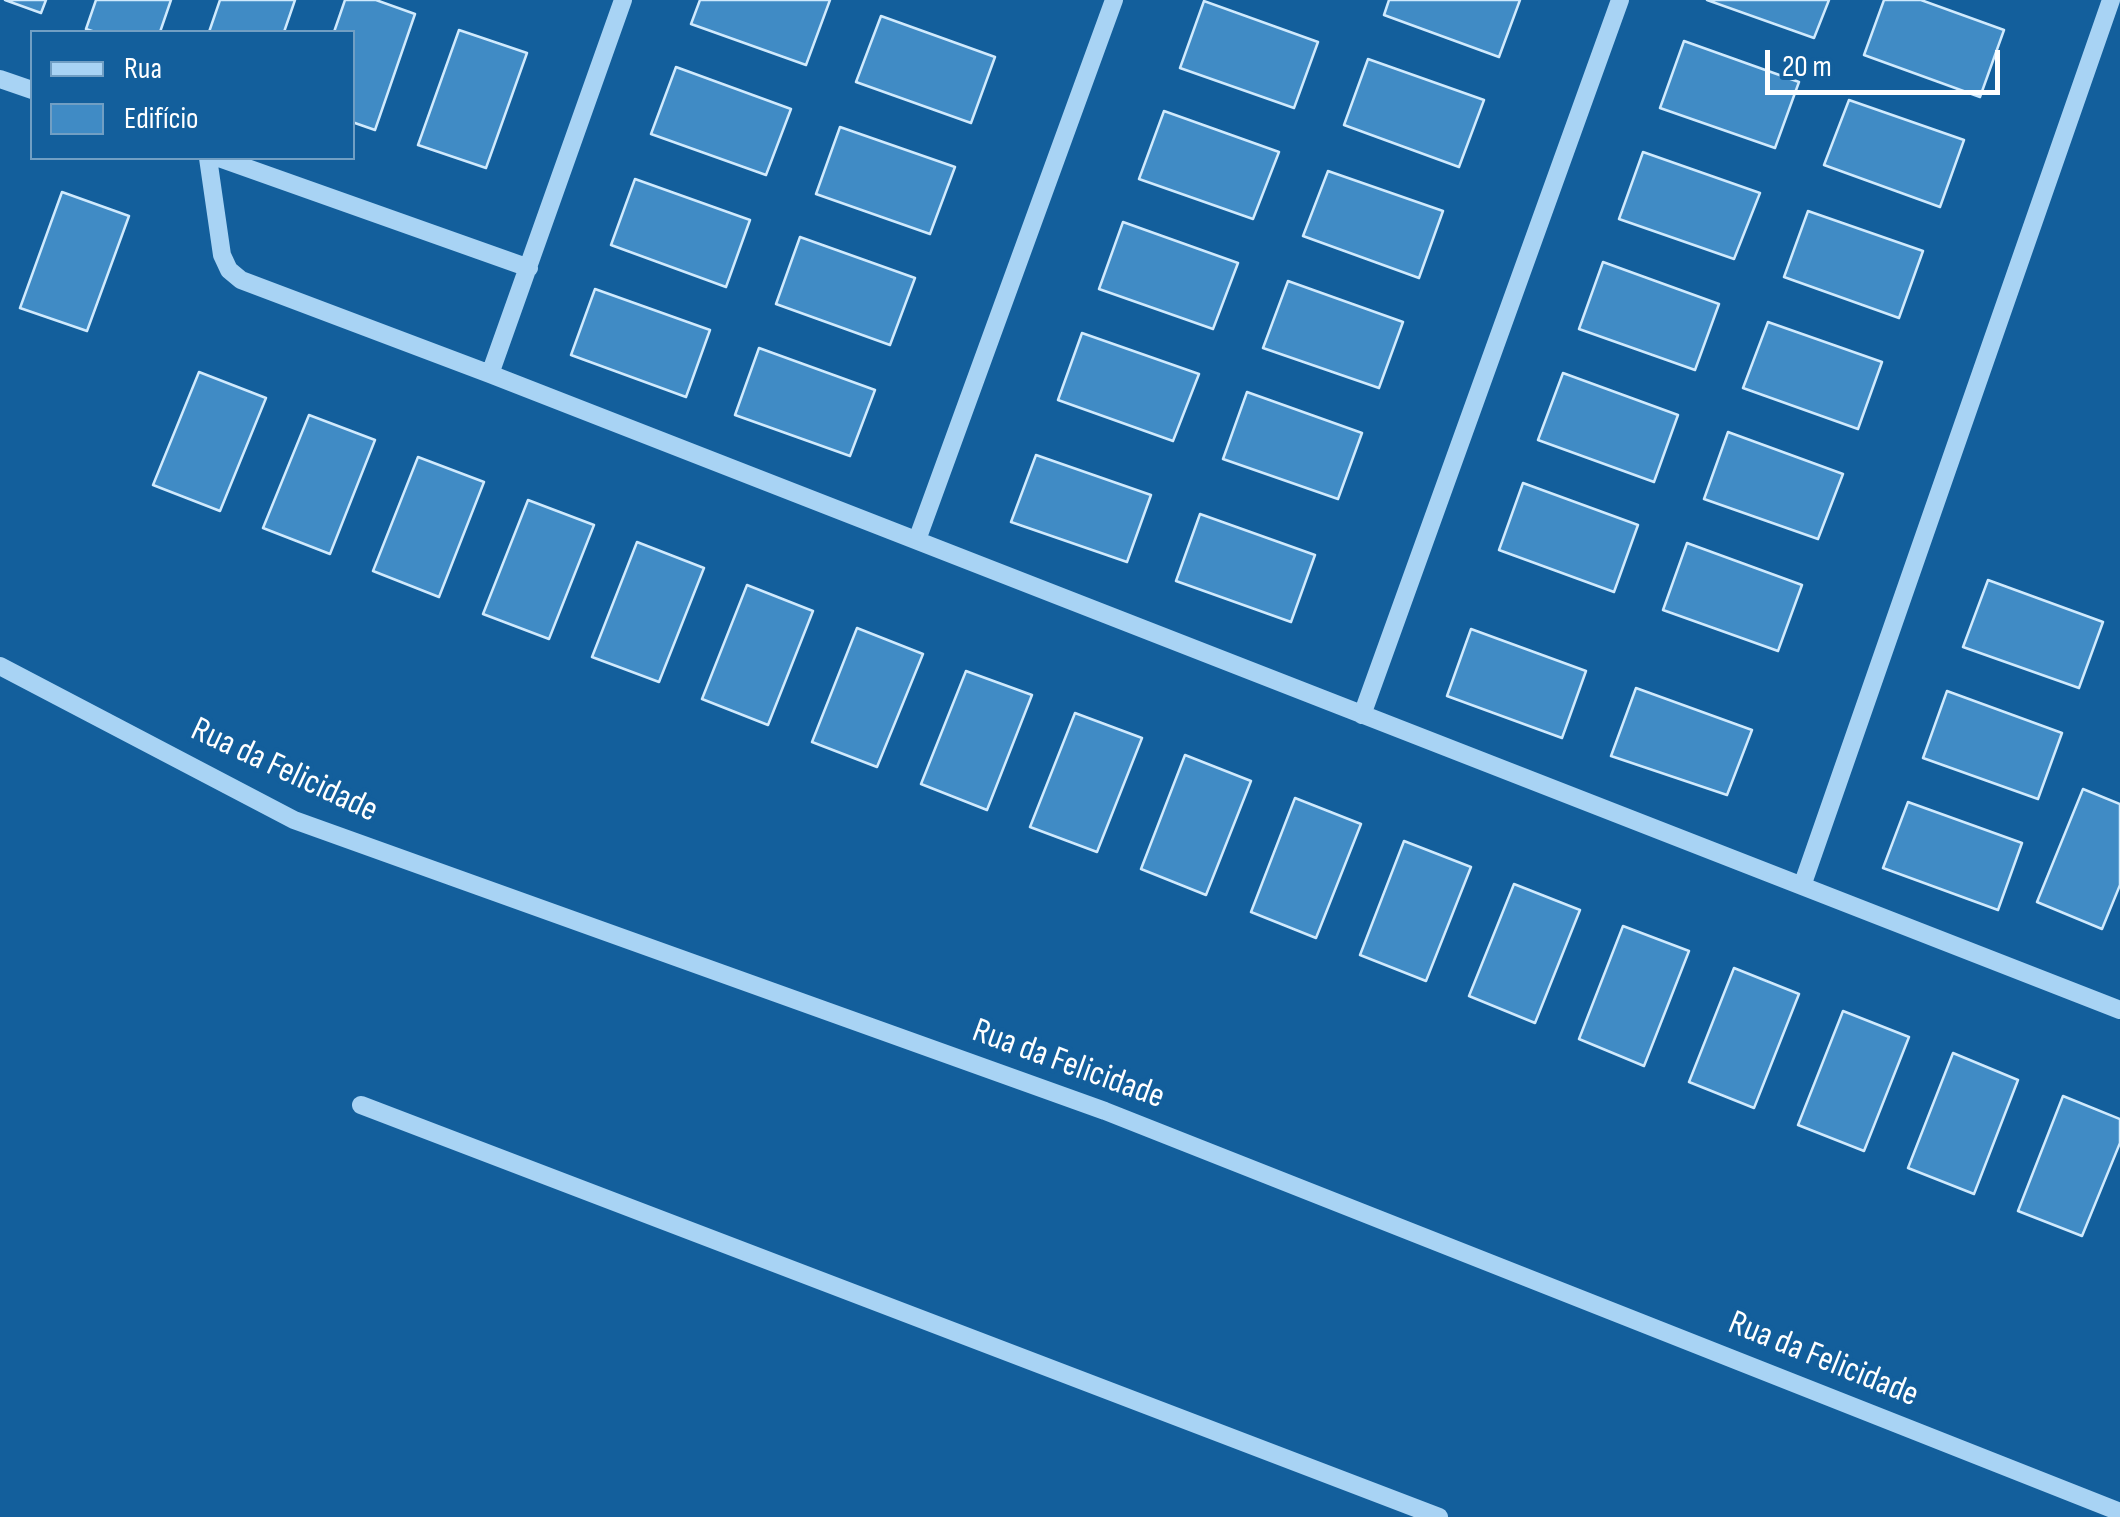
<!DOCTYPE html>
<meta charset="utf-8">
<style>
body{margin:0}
#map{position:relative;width:2120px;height:1517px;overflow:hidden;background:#135f9c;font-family:"Sofia Sans Condensed",sans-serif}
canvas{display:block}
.legend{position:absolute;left:30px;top:30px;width:325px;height:130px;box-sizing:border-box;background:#135f9c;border:2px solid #719fc4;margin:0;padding:12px 18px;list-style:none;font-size:30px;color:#fff}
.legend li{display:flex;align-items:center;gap:20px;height:50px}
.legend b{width:50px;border:2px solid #719fc4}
.scale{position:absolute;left:1765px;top:50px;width:235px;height:45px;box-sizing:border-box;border:5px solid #fff;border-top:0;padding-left:12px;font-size:30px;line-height:35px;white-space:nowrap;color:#fff;-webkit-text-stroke:8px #135f9c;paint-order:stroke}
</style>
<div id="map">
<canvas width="2120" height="1517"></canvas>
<ul class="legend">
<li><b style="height:12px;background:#a8d3f4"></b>Rua</li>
<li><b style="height:28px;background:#408bc5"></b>Edifício</li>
</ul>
<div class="scale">20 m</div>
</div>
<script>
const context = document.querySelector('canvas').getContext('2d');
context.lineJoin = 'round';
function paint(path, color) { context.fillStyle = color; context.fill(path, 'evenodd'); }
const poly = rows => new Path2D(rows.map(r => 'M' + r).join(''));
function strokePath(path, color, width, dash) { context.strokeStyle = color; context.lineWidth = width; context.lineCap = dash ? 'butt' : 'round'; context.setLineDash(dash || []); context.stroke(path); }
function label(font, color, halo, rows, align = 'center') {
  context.font = font + ' "Sofia Sans Condensed",sans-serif'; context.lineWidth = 9; context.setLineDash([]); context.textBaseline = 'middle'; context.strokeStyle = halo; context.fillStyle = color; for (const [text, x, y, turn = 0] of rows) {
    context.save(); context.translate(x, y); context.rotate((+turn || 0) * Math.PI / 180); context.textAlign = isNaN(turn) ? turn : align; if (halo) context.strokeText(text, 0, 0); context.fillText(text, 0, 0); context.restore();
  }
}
const building = poly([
 [5,0,46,0,41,13,5,0],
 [96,0,171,0,160,32,95,32,86,29,96,0],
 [220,0,295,0,284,32,209,32,220,0],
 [345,0,376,0,415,14,375,130,352,122,352,32,334,32,345,0],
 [700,0,830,0,806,65,691,24,700,0],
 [1389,0,1520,0,1499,57,1384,15,1389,0],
 [1707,0,1829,0,1814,38,1707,0],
 [1884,0,1921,0,2004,30,1980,97,1864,55,1884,0],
 [1204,1,1318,42,1294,108,1180,68,1204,1],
 [881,16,995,57,971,123,856,82,881,16],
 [459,30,527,53,486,168,418,145,459,30],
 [1684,41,1799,82,1775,148,1660,108,1684,41],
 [1368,59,1484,100,1459,167,1344,125,1368,59],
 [676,67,791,109,766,175,651,134,676,67],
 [1849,100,1964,140,1940,207,1824,165,1849,100],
 [1164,111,1279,152,1253,219,1139,179,1164,111],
 [840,127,955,167,930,234,816,194,840,127],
 [1643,152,1760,193,1734,259,1619,219,1643,152],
 [1328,171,1443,211,1419,278,1303,236,1328,171],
 [635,179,750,220,726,287,611,245,635,179],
 [62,192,129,216,87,331,20,308,62,192],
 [1808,211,1923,251,1899,318,1784,277,1808,211],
 [1123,222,1238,263,1213,329,1099,289,1123,222],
 [800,237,915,278,890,345,776,304,800,237],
 [1603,262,1719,304,1695,370,1579,329,1603,262],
 [1288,281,1403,322,1379,388,1263,348,1288,281],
 [595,289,710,330,686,397,571,355,595,289],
 [1768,322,1882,362,1858,429,1743,388,1768,322],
 [1082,333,1199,374,1173,441,1058,400,1082,333],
 [759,348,875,390,850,456,735,415,759,348],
 [199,372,266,398,220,511,153,485,199,372],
 [1563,373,1678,415,1654,482,1538,440,1563,373],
 [1247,392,1362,433,1338,499,1223,459,1247,392],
 [309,415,375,440,330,554,263,528,309,415],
 [1728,432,1843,474,1818,539,1704,499,1728,432],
 [1036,455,1151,495,1127,562,1011,522,1036,455],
 [418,457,484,482,439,597,373,571,418,457],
 [1523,483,1638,525,1614,592,1499,550,1523,483],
 [528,500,594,525,549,639,483,614,528,500],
 [1200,514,1315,555,1291,622,1176,581,1200,514],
 [637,542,704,568,659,682,592,657,637,542],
 [1687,543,1802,585,1778,651,1663,610,1687,543],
 [1988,580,2103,622,2079,688,1963,647,1988,580],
 [747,585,813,611,768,725,702,699,747,585],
 [857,628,923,654,877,767,812,742,857,628],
 [1471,629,1586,671,1562,738,1447,696,1471,629],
 [966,671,1032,695,987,810,921,784,966,671],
 [1636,688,1752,730,1727,795,1611,756,1636,688],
 [1947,691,2062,733,2038,799,1923,758,1947,691],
 [1075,713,1142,738,1097,852,1030,827,1075,713],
 [1185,755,1251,781,1206,895,1141,869,1185,755],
 [2083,789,2120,804,2120,885,2102,929,2037,902,2083,789],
 [1295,798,1361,824,1316,938,1251,912,1295,798],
 [1908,802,2022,843,1998,910,1883,868,1908,802],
 [1404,841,1471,867,1426,981,1360,955,1404,841],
 [1514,884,1580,910,1535,1023,1469,996,1514,884],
 [1623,926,1689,951,1644,1066,1579,1039,1623,926],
 [1734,968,1799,994,1754,1108,1689,1082,1734,968],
 [1843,1011,1909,1037,1864,1151,1798,1125,1843,1011],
 [1953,1053,2018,1080,1974,1194,1908,1168,1953,1053],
 [2063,1096,2120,1119,2120,1143,2082,1236,2018,1211,2063,1096]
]);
const minor = poly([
 [0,79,32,90],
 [208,158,222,255,229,270,241,280,490,374,2120,1010],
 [219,158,529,268],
 [490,374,623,0],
 [917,540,1114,0],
 [0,666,294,820,1105,1111,2120,1512],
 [1362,715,1620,0],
 [1802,886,2111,0],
 [361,1105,1439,1517]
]);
const streetNames = [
 ["Rua da Felicidade",284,771,25],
 ["Rua da Felicidade",1068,1065,20],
 ["Rua da Felicidade",1823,1360,22]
];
paint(building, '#408bc5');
strokePath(building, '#d0eafd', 2.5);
strokePath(minor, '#a8d3f4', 18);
label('35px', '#fff', '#135f9c', streetNames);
</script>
